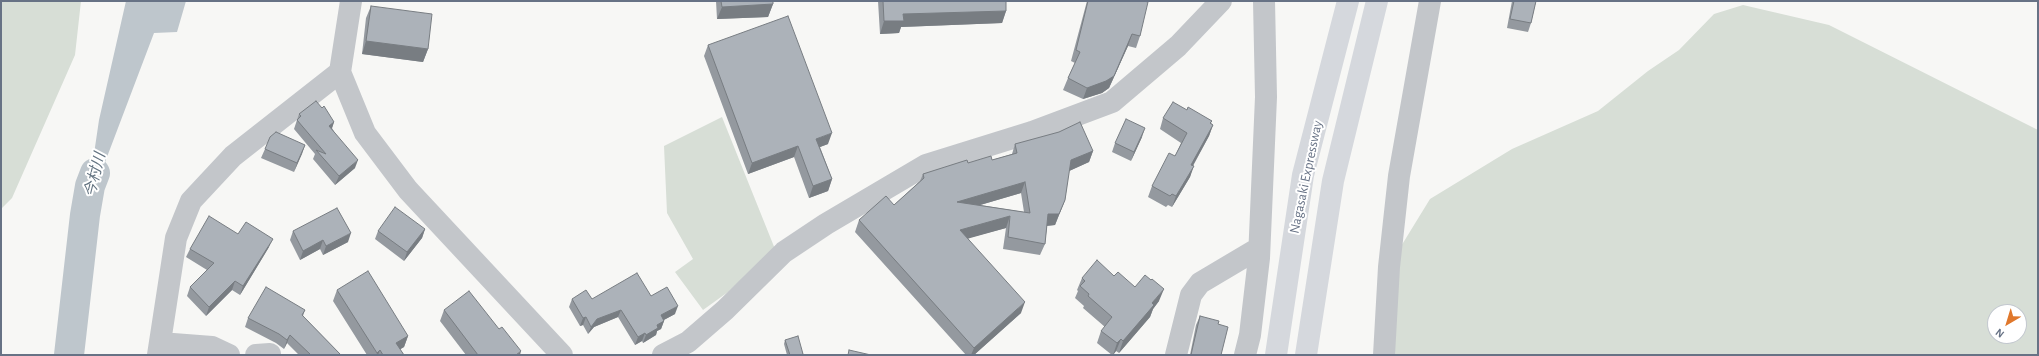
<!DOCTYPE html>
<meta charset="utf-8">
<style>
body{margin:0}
#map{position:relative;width:2039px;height:356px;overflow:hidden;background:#f7f7f5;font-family:"Alegreya Sans",sans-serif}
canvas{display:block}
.frame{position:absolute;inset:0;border:2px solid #677285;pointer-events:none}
.north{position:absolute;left:1987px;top:304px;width:40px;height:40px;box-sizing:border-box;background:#fff;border:1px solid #c2c7ce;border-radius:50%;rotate:218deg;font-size:11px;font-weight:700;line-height:16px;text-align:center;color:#677285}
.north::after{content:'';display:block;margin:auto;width:14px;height:18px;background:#e0782c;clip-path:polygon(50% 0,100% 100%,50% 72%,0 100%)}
</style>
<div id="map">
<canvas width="2039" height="356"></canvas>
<div class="frame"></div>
<div class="north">N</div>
</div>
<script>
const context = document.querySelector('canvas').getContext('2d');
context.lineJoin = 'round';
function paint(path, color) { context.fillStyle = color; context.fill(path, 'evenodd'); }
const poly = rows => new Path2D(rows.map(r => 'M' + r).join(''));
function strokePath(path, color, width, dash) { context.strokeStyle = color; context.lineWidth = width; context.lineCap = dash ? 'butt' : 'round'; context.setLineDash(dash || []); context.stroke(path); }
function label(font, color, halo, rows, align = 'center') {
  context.font = font + ' "Alegreya Sans","Noto Sans JP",sans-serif'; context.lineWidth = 4; context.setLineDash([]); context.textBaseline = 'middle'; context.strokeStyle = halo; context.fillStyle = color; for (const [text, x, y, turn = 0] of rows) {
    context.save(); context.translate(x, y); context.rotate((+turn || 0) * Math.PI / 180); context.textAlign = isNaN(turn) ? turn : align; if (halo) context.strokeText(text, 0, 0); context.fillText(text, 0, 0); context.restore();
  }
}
const green = poly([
 [1,1,81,1,75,55,12,198,1,209],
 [1743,5,1829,25,2038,130,2038,355,1395,355,1395,256,1430,199,1512,149,1598,111,1648,71,1679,50,1714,14],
 [1995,312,2019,312,2019,336,1995,336],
 [722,117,775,249,728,292,703,310,675,272,693,259,667,213,664,146]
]);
const water = poly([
 [126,1,186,1,177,32,154,33,85,215,99,120]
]);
const river = poly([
 [69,355,85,215,90,186,95,173]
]);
const minor = poly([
 [351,1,340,72,365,133,408,190,562,355],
 [160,343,212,347,229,355],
 [158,355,176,238,191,201,233,156,340,72],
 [256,355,270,354],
 [663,355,688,342,725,310,784,252,826,224,926,165,1032,132,1112,102,1178,46,1221,1],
 [1176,355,1191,295,1200,283,1259,248],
 [1245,355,1250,335,1259,258,1266,97,1264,1],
 [1384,355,1389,267,1399,176,1430,1]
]);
const highway = poly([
 [1276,355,1303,175,1348,1],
 [1306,355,1333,181,1377,1]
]);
const wall = poly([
 [716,1,773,1,773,4,768,17,717,19],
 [878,1,1006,1,1006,11,1002,23,901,27,899,33,880,34],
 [1087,1,1144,1,1140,36,1136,48,1128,46,1109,88,1102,93,1083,99,1063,90,1068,78,1075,63,1071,61],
 [1512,1,1536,1,1531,23,1528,32,1507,28],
 [371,6,428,49,423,62,362,54,366,18],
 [708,45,828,144,820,147,832,179,828,191,809,198,794,157,748,174,704,56],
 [1187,110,1212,121,1211,123,1213,125,1209,136,1193,166,1190,177,1172,207,1168,205,1166,207,1148,197,1152,186,1175,156,1181,143,1160,129,1163,118],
 [299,114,334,122,332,128,355,168,335,185,313,159,315,154,294,129],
 [1142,137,1131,161,1112,152,1115,143],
 [1015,144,1093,151,1089,162,1069,171,1065,200,1055,225,1047,226,1045,244,1040,255,1003,249,1006,228,968,238,1021,313,974,355,966,355,855,232,859,220,894,205,920,181,923,174,992,160,1012,154],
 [1021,193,1024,212,980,205],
 [305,145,294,172,261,158,265,149],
 [425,229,422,238,404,261,375,239,378,231],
 [293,231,348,242,323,255,320,249,300,260,290,240],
 [238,234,269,247,240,295,232,290,206,316,187,296,190,287,207,270,186,257,190,249],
 [1114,276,1159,301,1153,309,1150,317,1119,353,1116,351,1113,355,1112,355,1097,343,1101,331,1105,327,1083,308,1084,306,1075,298,1078,291,1077,290,1082,278],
 [337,290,408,336,404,347,400,349,404,355,367,355,333,301],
 [651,296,675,314,664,320,664,321,661,329,657,331,656,335,643,343,642,341,635,345,618,317,594,327,588,334,583,325,580,326,569,307,572,299,592,299],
 [305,310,303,316,341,355,299,355,287,343,284,349,276,343,245,327,248,318],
 [444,310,520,355,466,355,440,321],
 [1200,316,1218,324,1221,355,1190,355,1196,325],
 [785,340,803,355,787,355,784,344]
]);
const shadedWall = poly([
 [773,4,768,17,717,19,722,7],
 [1006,11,1002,23,901,27,899,33,880,34,884,21,903,14],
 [1132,34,1128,46,1109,88,1102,93,1083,99,1087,88],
 [366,41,428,49,423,62,362,54],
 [334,122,331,131,329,126],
 [1213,125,1209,136,1187,176,1191,165],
 [1145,128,1142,137,1131,161,1134,152],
 [832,133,828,144,812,150,816,139],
 [305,145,302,154,294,172,297,163],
 [798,146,794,157,748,174,752,163],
 [1093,151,1089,162,1067,172,1071,160],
 [358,160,355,168,335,185,339,176],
 [1194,166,1190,177,1172,207,1176,196],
 [832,179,828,191,809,198,813,186],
 [1025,182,1021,193,953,213,957,202],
 [1065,200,1055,225,1044,226,1048,214],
 [1010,216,1006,228,956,242,960,230],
 [425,229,422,238,404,261,407,252],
 [351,233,348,242,323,255,326,246],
 [273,239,269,247,240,295,243,286],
 [323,240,320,249,300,260,303,251],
 [235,281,232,290,206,316,209,307],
 [1164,289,1159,301,1153,309,1150,317,1119,353,1123,341,1152,303],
 [1025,302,1021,313,974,355,971,355,974,348],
 [678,306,675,314,658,323,661,315],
 [621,310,618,317,594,327,588,334,591,327,597,319],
 [586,317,583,325,580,326,583,318],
 [664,321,661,329,657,331,656,335,643,343,646,335,657,325],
 [645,333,642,341,635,345,638,337],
 [290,335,287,343,284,349,287,340],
 [408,336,404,347,391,355,396,343],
 [1121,339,1116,351,1113,355,1117,343],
 [380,350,378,355,376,355,377,353],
 [521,351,520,355,516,355]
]);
const building = poly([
 [721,1,773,1,773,4,722,7,721,1],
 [883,1,1006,1,1006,11,903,14,904,21,884,21,883,1],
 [1088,1,1144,1,1148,2,1140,36,1132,34,1114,76,1106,81,1087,88,1068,78,1080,52,1076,50,1088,1],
 [1514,1,1536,1,1531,23,1510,19,1514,1],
 [371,6,432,14,428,49,366,41,371,6],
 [788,16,832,133,816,139,832,179,813,186,798,146,752,163,708,45,788,16],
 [316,101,322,108,324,106,334,122,329,126,358,160,339,176,316,150,326,154,297,120,301,116,299,114,316,101],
 [1173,102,1187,110,1188,107,1212,121,1210,123,1213,125,1191,165,1194,166,1176,196,1172,194,1170,196,1152,186,1169,153,1175,156,1187,133,1163,118,1173,102],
 [1126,119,1145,128,1134,152,1115,143,1126,119],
 [1080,122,1093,151,1071,160,1065,200,1059,214,1048,214,1045,244,1008,237,1010,216,960,230,1025,302,974,348,859,220,886,196,894,205,924,178,923,174,967,160,968,163,991,156,992,160,1017,153,1015,144,1059,132,1080,122],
 [1025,182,1030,213,957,202,1025,182],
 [276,132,305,145,297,163,265,149,270,137,276,132],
 [395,207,425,229,407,252,378,231,395,207],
 [337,208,351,233,326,246,323,240,303,251,293,231,337,208],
 [209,216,238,234,246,222,273,239,243,286,235,281,209,307,190,287,214,263,190,249,209,216],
 [1097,260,1114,276,1118,272,1135,287,1145,275,1151,280,1152,279,1164,289,1152,303,1154,305,1123,341,1121,339,1117,343,1101,331,1112,317,1088,296,1089,294,1080,286,1085,281,1082,278,1097,260],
 [368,271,408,336,396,343,404,355,383,355,380,350,377,353,337,290,368,271],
 [637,273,651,296,667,287,678,306,661,315,664,321,657,325,658,328,646,335,645,333,638,337,621,310,597,319,591,327,586,317,583,318,572,299,586,290,592,299,637,273],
 [266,287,305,310,302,315,341,355,311,355,290,335,287,340,279,334,248,318,266,287],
 [469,291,499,329,502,327,521,351,516,355,478,355,444,310,469,291],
 [1200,316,1219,321,1218,324,1228,327,1221,355,1191,355,1193,346,1200,316],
 [798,336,803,354,801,355,790,355,785,340,798,336],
 [849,350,871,355,848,355,849,350]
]);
const streetNames = [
 ["Nagasaki Expressway",1306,177,-78]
];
const waterNames = [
 ["今村川",95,175,-76]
];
paint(green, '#d7ded6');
paint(water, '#bec6cc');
strokePath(river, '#bec6cc', 30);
strokePath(minor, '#c3c6ca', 22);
strokePath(highway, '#d5d8dd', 22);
paint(wall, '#94999f');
paint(shadedWall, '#787d82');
paint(building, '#acb2b9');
strokePath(building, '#787d82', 1);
label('14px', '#677285', '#fff', streetNames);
label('italic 15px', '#637381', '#fff', waterNames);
</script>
